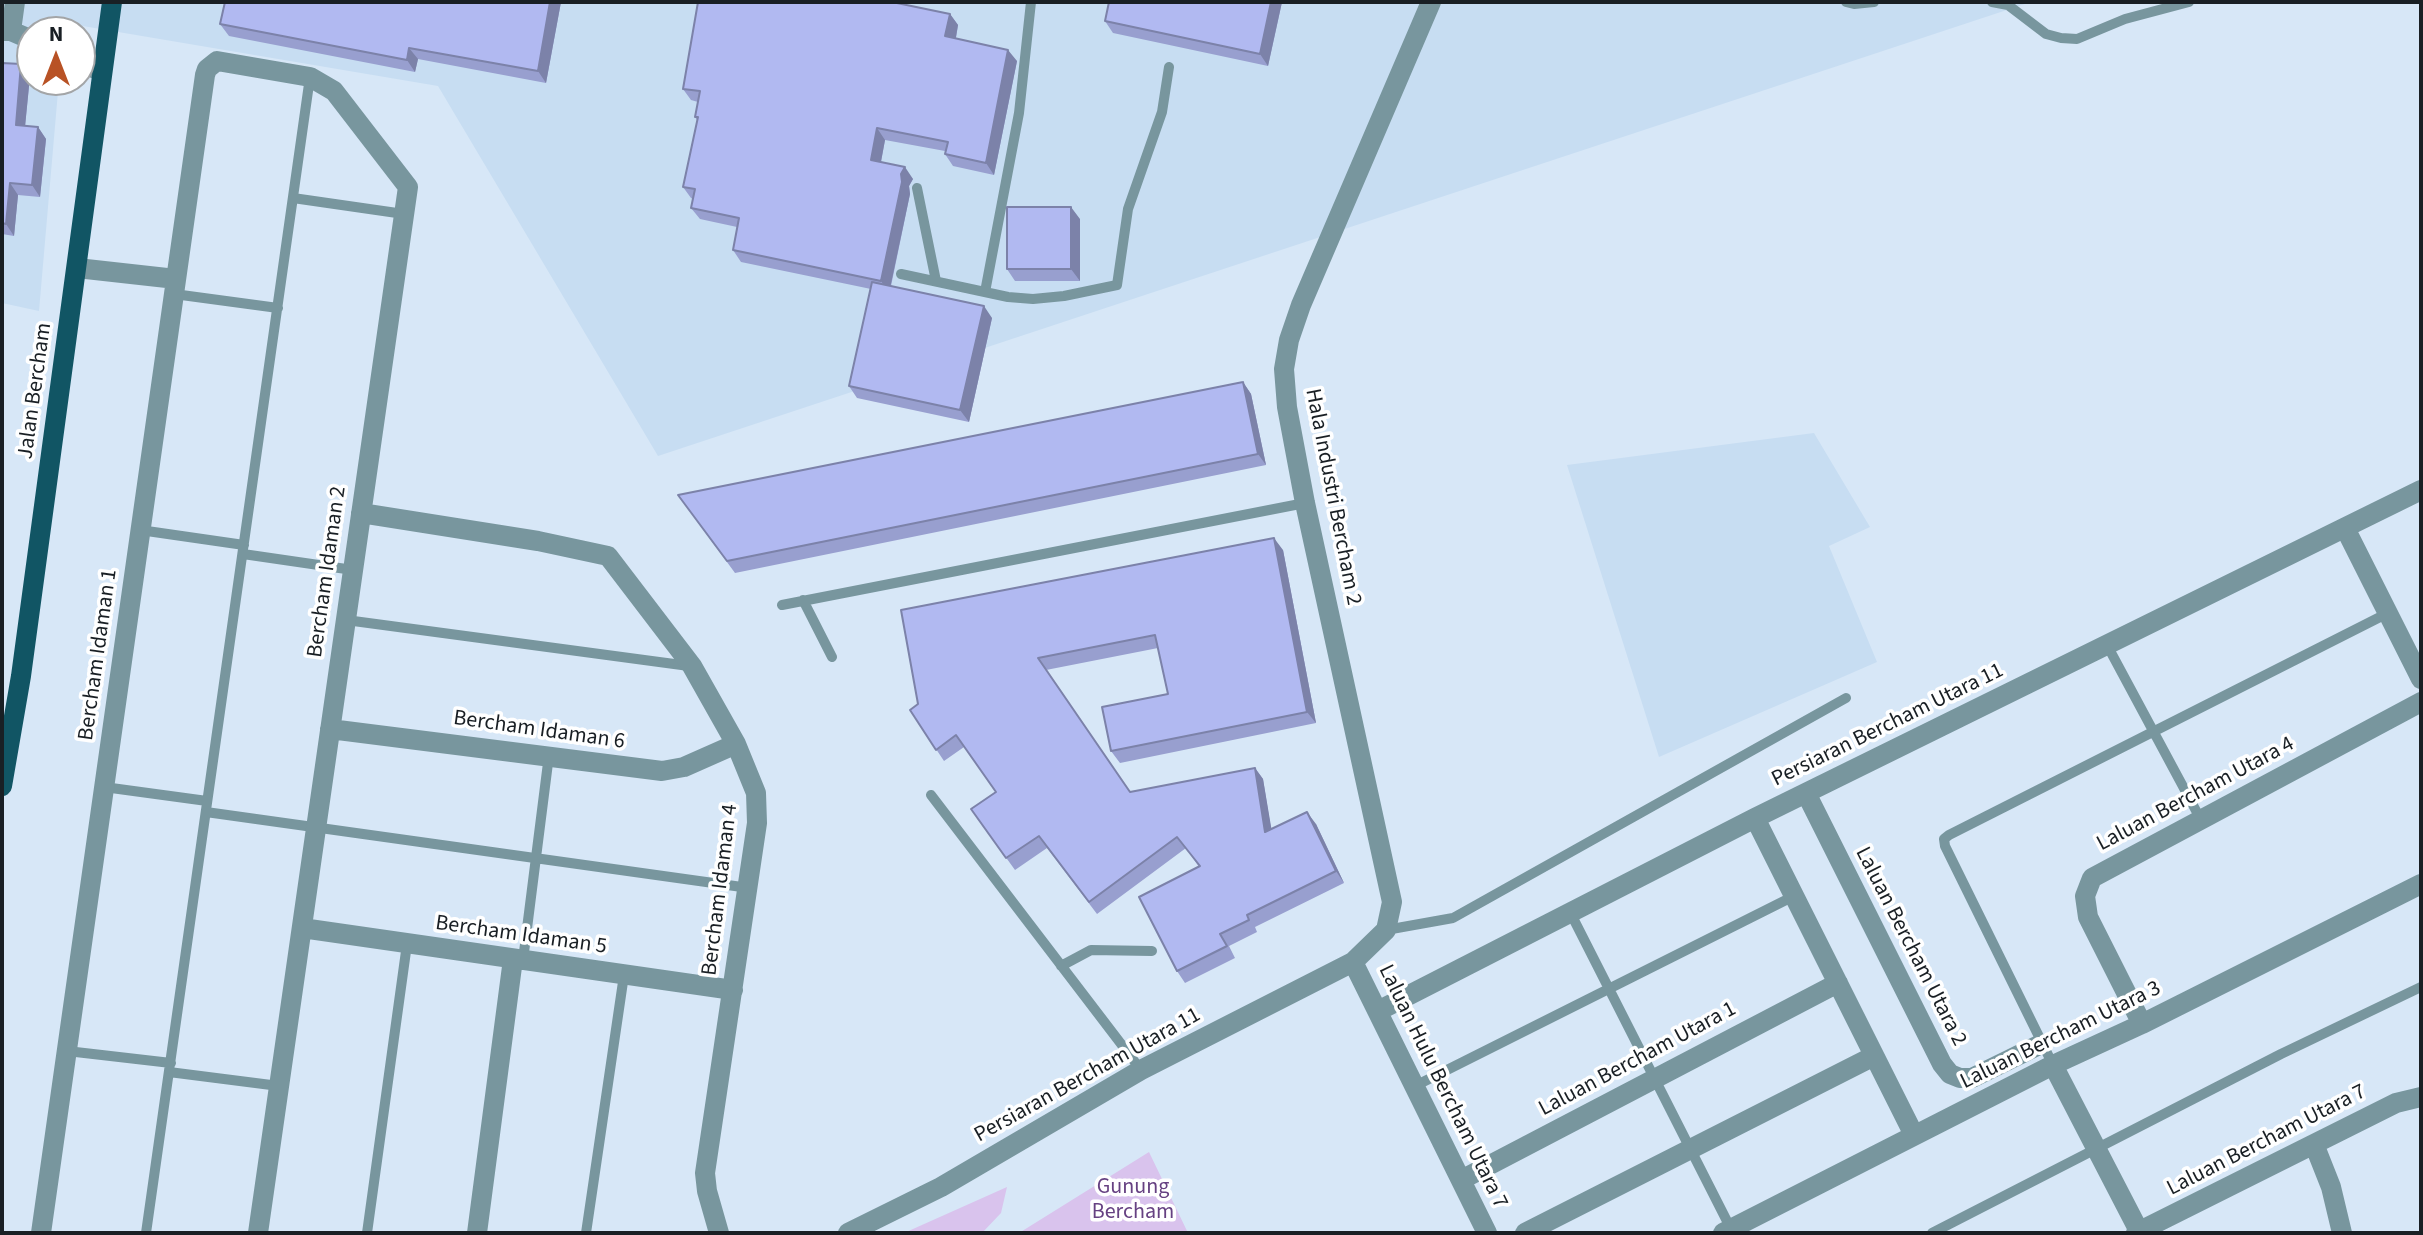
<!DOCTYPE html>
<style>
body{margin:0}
#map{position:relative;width:2423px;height:1235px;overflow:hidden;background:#d7e7f7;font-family:"Source Sans 3",sans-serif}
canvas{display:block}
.frame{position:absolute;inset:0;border:4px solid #191f24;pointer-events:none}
.north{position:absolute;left:16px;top:16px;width:80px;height:80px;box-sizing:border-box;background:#fff;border:2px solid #a3a5a7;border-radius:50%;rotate:0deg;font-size:22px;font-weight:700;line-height:32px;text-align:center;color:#191f24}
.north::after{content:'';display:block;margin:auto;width:28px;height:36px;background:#b85225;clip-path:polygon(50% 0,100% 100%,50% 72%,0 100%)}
</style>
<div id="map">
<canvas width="2423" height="1235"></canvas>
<div class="frame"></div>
<div class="north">N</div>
</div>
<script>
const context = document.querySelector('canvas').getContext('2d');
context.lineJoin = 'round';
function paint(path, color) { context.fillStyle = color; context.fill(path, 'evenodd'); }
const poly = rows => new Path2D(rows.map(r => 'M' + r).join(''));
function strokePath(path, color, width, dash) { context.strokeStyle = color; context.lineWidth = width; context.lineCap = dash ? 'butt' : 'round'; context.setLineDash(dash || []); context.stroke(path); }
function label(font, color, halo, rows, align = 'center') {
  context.font = font + ' "Source Sans 3",sans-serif'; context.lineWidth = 7; context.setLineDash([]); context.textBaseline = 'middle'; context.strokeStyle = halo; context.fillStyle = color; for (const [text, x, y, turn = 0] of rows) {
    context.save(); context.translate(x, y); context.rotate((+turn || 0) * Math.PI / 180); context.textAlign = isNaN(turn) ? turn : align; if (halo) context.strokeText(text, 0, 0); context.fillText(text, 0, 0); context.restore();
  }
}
const built = poly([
 [2,2,2031,2,658,456,438,86,65,23,64,32,32,32,32,80,59,80,39,311,2,303],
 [1814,433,1870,527,1829,546,1877,662,1659,757,1567,465]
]);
const green = poly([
 [1149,1152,1188,1233,1019,1233],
 [1007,1187,1001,1213,982,1233,904,1233]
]);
const lane = poly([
 [1846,2,1854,4,1874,2],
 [1992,2,2008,5,2046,34,2061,38,2077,39,2125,19,2189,2],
 [917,188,936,281],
 [293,198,404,214],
 [901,274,1008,297,1033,299,1064,296,1117,285,1128,209,1162,112,1169,67],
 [985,292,1019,113,1031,2],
 [174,294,278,308],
 [140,530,244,545],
 [243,554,353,570],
 [803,600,832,657],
 [782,605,1305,503],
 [346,620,689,666],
 [2107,645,2201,820],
 [104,787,207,801],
 [931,795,1141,1070],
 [206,812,749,888],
 [1571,914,1731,1229],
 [1386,930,1453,918,1846,698],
 [523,960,549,755],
 [1061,966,1091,950,1152,951],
 [67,1051,171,1063],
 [2053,1065,1945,846,1944,839,1949,835,2388,613],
 [169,1072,279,1086],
 [1415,1086,1794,896],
 [146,1233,310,77],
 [367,1233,407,944],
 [586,1233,624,975],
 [1932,1233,2281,1054,2421,987]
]);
const street = poly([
 [2,31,11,31,15,2],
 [11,31,32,40],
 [80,62,102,72],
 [77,268,176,279],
 [361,513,538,541,608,556,692,666,736,744,756,793,757,823,705,1173,707,1191,719,1233],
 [2345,528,2421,679],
 [330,729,662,771,684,767,736,744],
 [1806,793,1942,1064,1950,1074,1960,1078,1972,1078,2041,1044],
 [1755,818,1914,1135],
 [302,928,733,990],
 [1353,962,1487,1233],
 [1378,1011,1755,818,2421,490],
 [2142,1024,2088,917,2085,896,2092,878,2421,702],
 [2053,1065,2139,1231],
 [2314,1144,2331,1187,2342,1233],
 [1461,1180,1838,983],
 [41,1233,205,75,207,69,217,61,310,77,334,91,408,187,258,1233],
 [477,1233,513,959],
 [848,1233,941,1187,1141,1070,1353,962,1386,930,1392,902,1305,503,1287,407,1284,369,1289,340,1301,305,1431,2],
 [1525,1233,1874,1056],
 [1723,1233,2053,1065,2142,1024,2421,884],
 [2136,1233,2396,1103,2421,1097]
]);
const primary = poly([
 [2,786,21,676,112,2]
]);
const wall = poly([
 [561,2,546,83,418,59,415,72,229,36,220,24],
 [1282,2,1268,66,1113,33,1105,21],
 [950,14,958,25,956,38,1017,61,994,175,953,166,945,154,945,151,885,140,881,162,913,179,909,186,910,194,891,286,992,318,969,422,857,398,849,386,871,289,741,262,733,250,737,227,700,219,691,208,693,199,691,198,683,187,697,120,695,117,698,102,691,100,683,89],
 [2,63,21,64,30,76,25,126,38,127,46,139,40,197,18,195,14,236,2,234],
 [1080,219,1080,281,1015,281,1007,269],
 [1243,382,1251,394,1266,465,735,573,678,495],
 [1283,550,1316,723,1120,763,1111,751,1168,694,1158,648,1046,670,1130,792,1255,768,1263,779,1271,829,1316,824,1344,883,1255,927,1257,932,1229,946,1235,958,1185,983,1177,971,1199,867,1186,848,1097,914,1047,848,1015,870,971,809,996,792,964,747,944,761,910,710]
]);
const shadedWall = poly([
 [550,2,561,2,546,83,538,71],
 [1271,2,1282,2,1268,66,1260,54],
 [950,14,958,25,954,48,945,36],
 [409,48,418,59,415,72,407,60],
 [1008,50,1017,61,994,175,986,163],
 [21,64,30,76,24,137,16,125],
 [38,127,46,139,40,197,32,185],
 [877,128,885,140,879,172,871,160],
 [905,167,913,179,909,186,910,194,889,293,881,281,901,174],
 [10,183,18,195,14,236,6,224],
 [1071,207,1080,219,1080,281,1071,269],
 [984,306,992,318,969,422,960,410],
 [1243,382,1251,394,1266,465,1258,454],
 [1274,538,1283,550,1316,723,1307,712],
 [1255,768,1263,779,1274,844,1265,832],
 [1307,812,1316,824,1344,883,1336,871]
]);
const building = poly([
 [225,2,550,2,538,71,409,48,407,60,220,24,225,2],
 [698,2,892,2,950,14,945,36,1008,50,986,163,945,154,948,142,877,128,871,160,905,167,901,174,902,182,881,281,733,250,739,218,691,208,695,189,683,187,698,117,695,117,700,91,683,89,698,2],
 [1109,2,1271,2,1260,54,1105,21,1109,2],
 [2,63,21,64,16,125,38,127,32,185,10,183,6,224,2,223,2,63],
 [1007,207,1071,207,1071,269,1007,269,1007,207],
 [872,282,984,306,960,410,849,386,872,282],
 [1243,382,1258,454,727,561,678,495,1243,382],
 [1274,538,1307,712,1111,751,1102,707,1168,694,1155,635,1038,658,1130,792,1255,768,1265,832,1307,812,1336,871,1247,915,1249,920,1220,934,1227,946,1177,971,1139,897,1200,866,1177,837,1089,902,1039,836,1006,858,971,809,996,792,956,735,936,750,910,710,918,704,901,610,1274,538]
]);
const streetNames = [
 ["Jalan Bercham",36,391,-82],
 ["Hala Industri Bercham 2",1332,497,79],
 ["Bercham Idaman 2",328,572,-82],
 ["Bercham Idaman 1",99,655,-82],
 ["Persiaran Bercham Utara 11",1888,726,-26],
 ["Bercham Idaman 6",539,731,8],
 ["Laluan Bercham Utara 4",2196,795,-28],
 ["Bercham Idaman 4",721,890,-83],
 ["Bercham Idaman 5",521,936,8],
 ["Laluan Bercham Utara 2",1910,947,63],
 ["Laluan Bercham Utara 3",2061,1036,-26],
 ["Laluan Bercham Utara 1",1638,1060,-28],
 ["Persiaran Bercham Utara 11",1088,1076,-29],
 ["Laluan Hulu Bercham Utara 7",1442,1087,64],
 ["Laluan Bercham Utara 7",2267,1141,-27]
];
const parkNames = [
 ["Gunung",1133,1188],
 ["Bercham",1133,1213]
];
paint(built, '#c7ddf2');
paint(green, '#d9c3ed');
strokePath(lane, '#78969e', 10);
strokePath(street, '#78969e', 20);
strokePath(primary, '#115564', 20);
paint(wall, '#989fcf');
paint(shadedWall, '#7c82a9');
paint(building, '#b1b9f1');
strokePath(building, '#7c82a9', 2);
label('22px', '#191f24', '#fff', streetNames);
label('22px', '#664182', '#fff', parkNames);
</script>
